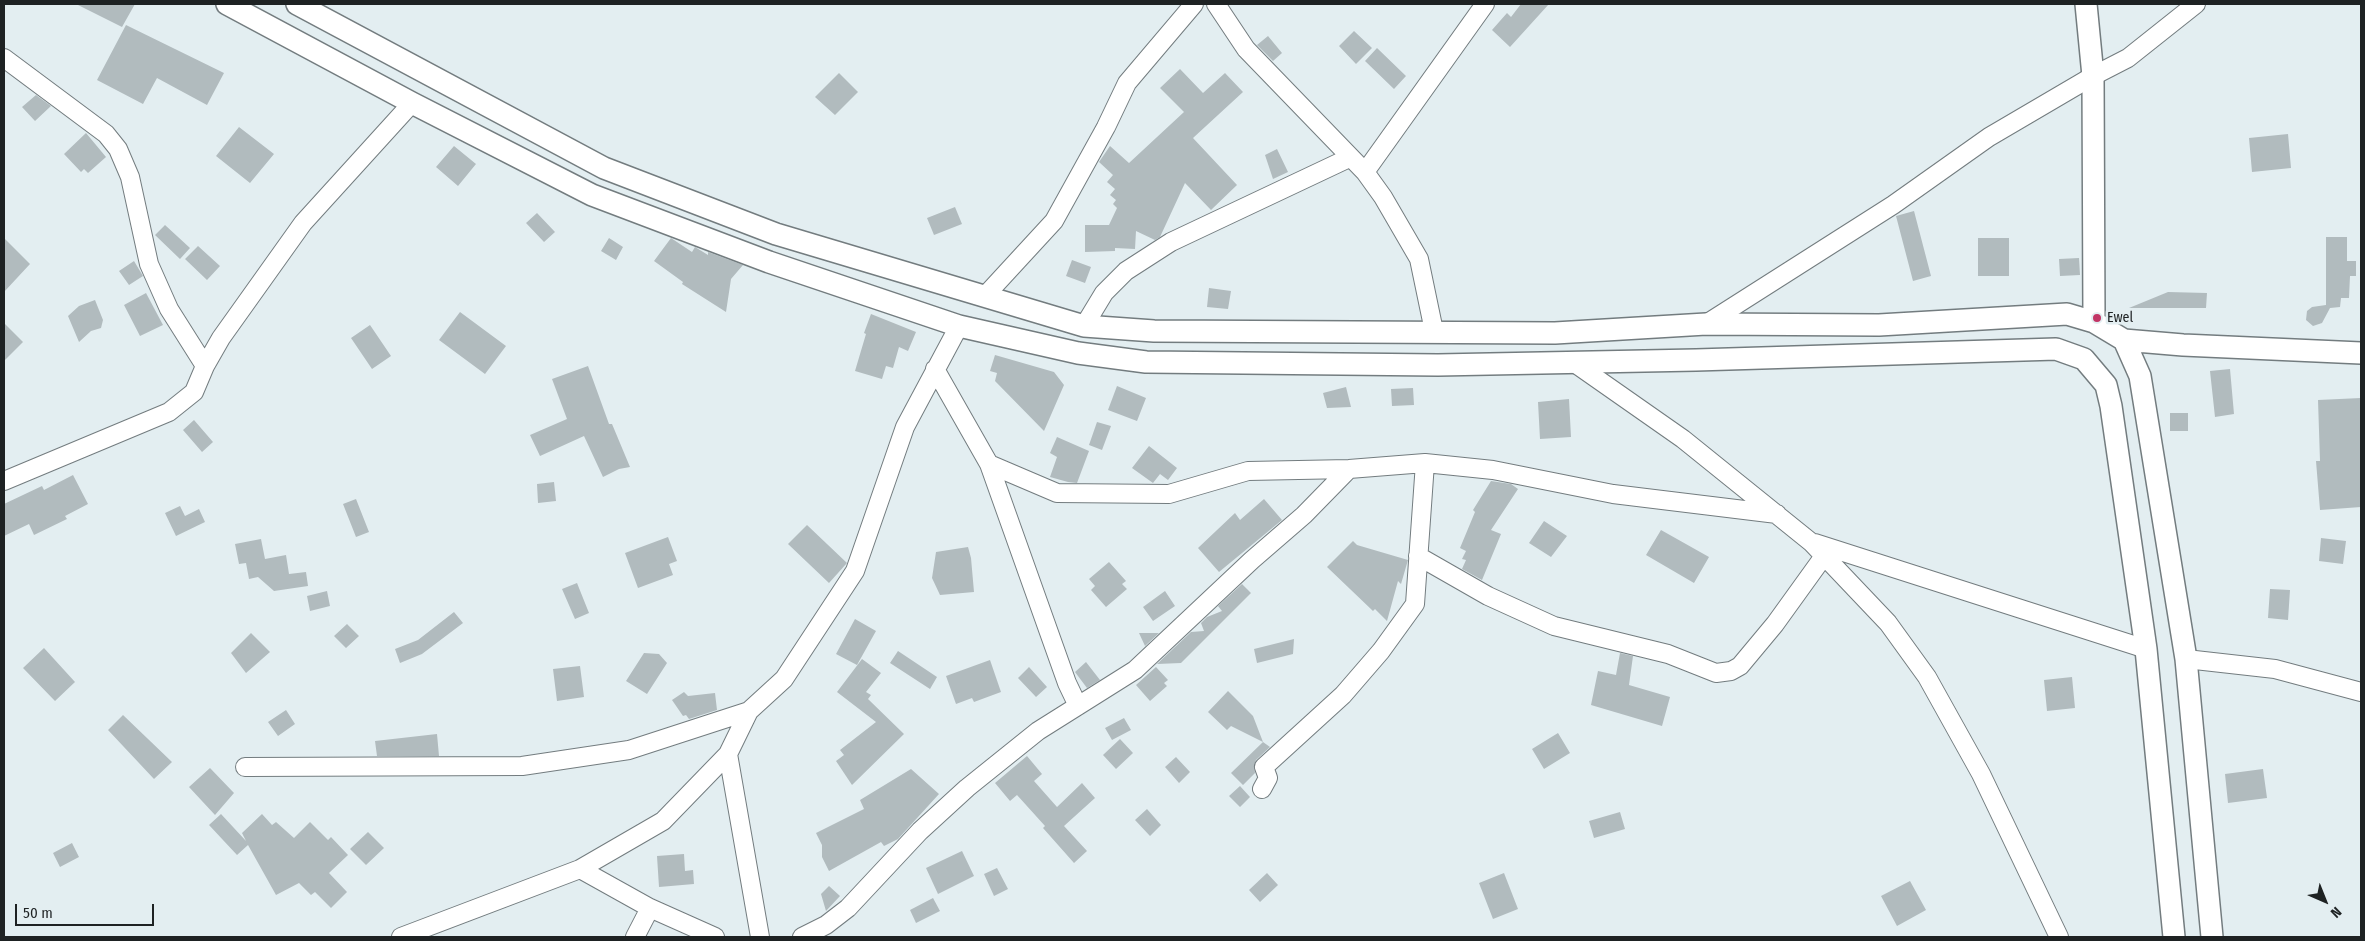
<!DOCTYPE html>
<style>
body{margin:0}
#map{position:relative;width:2365px;height:941px;overflow:hidden;background:#e3eef1;font-family:"Fira Sans Condensed",sans-serif}
canvas{display:block}
.frame{position:absolute;inset:0;border:5px solid #1e2223;pointer-events:none}
.north{position:absolute;left:2300px;top:876px;width:50px;height:50px;-webkit-text-stroke:4px #e3eef1;paint-order:stroke;rotate:136deg;font-size:14px;font-weight:700;line-height:20px;text-align:center;color:#1e2223}
.north::after{content:'';display:block;margin:auto;width:18px;height:22px;background:#1e2223;clip-path:polygon(50% 0,100% 100%,50% 72%,0 100%)}
.scale{position:absolute;left:15px;top:904px;width:139px;height:22px;box-sizing:border-box;border:2px solid #1e2223;border-top:0;padding-left:6px;font-size:15px;line-height:18px;white-space:nowrap;color:#1e2223;-webkit-text-stroke:4px #e3eef1;paint-order:stroke}
</style>
<div id="map">
<canvas width="2365" height="941"></canvas>
<div class="frame"></div>
<div class="north">N</div>
<div class="scale">50 m</div>
</div>
<script>
const context = document.querySelector('canvas').getContext('2d');
context.lineJoin = 'round';
function paint(path, color) { context.fillStyle = color; context.fill(path, 'evenodd'); }
const poly = rows => new Path2D(rows.map(r => 'M' + r).join(''));
function strokePath(path, color, width, dash) { context.strokeStyle = color; context.lineWidth = width; context.lineCap = dash ? 'butt' : 'round'; context.setLineDash(dash || []); context.stroke(path); }
function label(font, color, halo, rows, align = 'center') {
  context.font = font + ' "Fira Sans Condensed",sans-serif'; context.lineWidth = 5; context.setLineDash([]); context.textBaseline = 'middle'; context.strokeStyle = halo; context.fillStyle = color; for (const [text, x, y, turn = 0] of rows) {
    context.save(); context.translate(x, y); context.rotate((+turn || 0) * Math.PI / 180); context.textAlign = isNaN(turn) ? turn : align; if (halo) context.strokeText(text, 0, 0); context.fillText(text, 0, 0); context.restore();
  }
}
const building = poly([
 [76,4,135,4,122,27],
 [1521,4,1549,4,1510,47,1492,30,1507,13,1511,17],
 [126,25,224,73,207,105,157,78,143,104,97,80],
 [1354,31,1372,48,1356,64,1339,46],
 [1268,36,1282,53,1273,61,1257,45],
 [1377,48,1406,76,1394,89,1365,61],
 [1180,69,1203,93,1225,73,1243,92,1193,138,1237,185,1211,210,1185,183,1160,237,1155,240,1136,231,1135,249,1115,248,1115,251,1085,252,1085,225,1109,225,1117,208,1113,204,1116,200,1110,195,1115,189,1107,182,1113,175,1099,162,1110,146,1129,163,1184,112,1160,88],
 [839,73,858,92,835,115,815,97],
 [36,95,51,106,35,121,22,107],
 [239,127,274,154,250,183,216,156],
 [86,133,106,157,88,173,84,169,81,172,64,154],
 [2288,134,2291,168,2252,172,2249,138],
 [454,146,476,164,458,186,436,167],
 [1277,149,1288,172,1273,179,1265,155],
 [955,207,962,224,934,235,927,218],
 [1914,211,1931,276,1913,281,1896,216],
 [537,213,555,232,544,242,526,223],
 [165,225,190,248,180,259,155,235],
 [2326,237,2347,237,2347,261,2356,261,2356,276,2350,276,2349,298,2341,298,2340,307,2330,308,2322,323,2313,326,2306,320,2307,311,2312,307,2326,305],
 [4,238,30,264,4,292],
 [609,238,623,247,616,260,601,251],
 [671,238,692,252,695,247,708,255,708,252,743,265,731,279,726,312,682,284,683,282,654,261],
 [1978,238,2009,238,2009,276,1978,276],
 [198,246,220,266,207,280,185,259],
 [2079,258,2080,275,2060,276,2059,259],
 [1072,260,1091,267,1085,283,1066,276],
 [134,261,143,276,129,285,119,271],
 [1209,288,1231,291,1228,309,1207,307],
 [2168,292,2207,293,2206,308,2129,308],
 [146,293,163,325,140,336,124,305],
 [95,300,103,320,101,328,91,331,79,342,68,316,79,306],
 [460,312,506,346,485,374,439,340],
 [871,314,916,332,908,351,899,347,893,368,886,366,882,379,855,371,866,334,864,333],
 [4,323,23,342,4,361],
 [370,325,391,356,372,369,351,338],
 [995,355,1054,372,1064,385,1044,431,995,381,997,373,990,371],
 [588,366,609,424,612,424,630,467,619,469,603,477,584,436,540,456,530,435,567,419,552,379],
 [2230,369,2234,414,2215,417,2210,371],
 [1117,386,1146,398,1137,421,1108,410],
 [1346,387,1351,407,1327,408,1323,393],
 [1413,388,1414,405,1392,406,1391,389],
 [2361,398,2361,507,2320,510,2316,461,2320,461,2318,400],
 [1569,399,1571,437,1540,439,1538,402],
 [2170,413,2188,413,2188,431,2170,431],
 [194,420,213,442,202,452,183,430],
 [1097,422,1111,426,1102,450,1089,445],
 [1057,437,1089,451,1077,483,1068,482,1050,477,1057,457,1050,453],
 [1149,446,1177,468,1168,480,1160,474,1153,483,1132,468],
 [73,475,88,504,65,516,67,519,34,535,29,524,4,536,4,504,42,486,44,490],
 [1491,481,1511,484,1518,489,1491,530,1501,534,1482,580,1462,569,1466,560,1462,559,1466,551,1460,548,1475,512,1473,510],
 [554,482,556,501,538,503,537,484],
 [356,499,369,532,356,537,343,504],
 [1264,499,1282,520,1219,572,1198,548,1235,513,1240,520],
 [180,506,185,516,199,509,205,522,176,536,165,513],
 [1544,521,1567,536,1551,557,1529,543],
 [807,525,847,563,829,583,788,544],
 [1661,530,1709,557,1694,583,1646,555],
 [668,537,677,561,669,564,673,575,638,588,625,553],
 [2321,538,2346,541,2343,564,2319,561],
 [261,539,265,559,286,555,289,574,306,572,308,586,274,591,258,577,249,579,246,563,239,564,235,544],
 [1353,541,1357,545,1408,560,1401,584,1398,581,1387,621,1375,609,1373,611,1327,567],
 [968,547,971,558,974,592,940,595,932,578,936,552],
 [1109,562,1126,581,1122,584,1127,589,1106,607,1091,590,1095,586,1089,579],
 [577,583,589,613,575,619,562,589],
 [1242,584,1251,593,1181,663,1157,664,1191,632,1204,631,1201,623,1207,617,1222,611,1218,606],
 [2270,589,2290,590,2288,620,2268,618],
 [327,591,330,606,310,611,307,596],
 [1165,591,1175,606,1153,621,1143,607],
 [454,612,463,623,422,654,400,663,395,649,418,640],
 [855,619,876,631,857,665,836,654],
 [347,624,359,636,346,648,334,636],
 [251,633,270,652,246,673,231,653],
 [1139,633,1159,633,1145,646],
 [1294,639,1293,654,1257,663,1254,649],
 [44,648,75,682,55,701,23,668],
 [898,651,937,677,930,689,890,663],
 [644,653,659,654,667,663,647,694,626,681],
 [1620,653,1633,656,1629,685,1670,697,1662,726,1591,705,1598,671,1616,675],
 [862,659,881,673,866,692,871,695,868,699,904,734,852,785,836,761,844,755,840,750,876,722,837,692],
 [990,660,1001,692,974,702,972,698,956,704,946,676],
 [1086,662,1100,680,1087,688,1075,672],
 [580,666,584,697,557,701,553,669],
 [1029,667,1047,687,1036,697,1018,678],
 [1156,667,1168,680,1164,683,1167,686,1150,701,1136,685],
 [2072,677,2075,708,2047,711,2044,680],
 [1228,691,1253,716,1263,742,1270,747,1256,760,1254,765,1255,773,1243,785,1231,773,1263,742,1231,726,1227,730,1208,712],
 [684,692,688,696,715,693,717,710,689,719,686,715,683,716,672,700],
 [286,710,295,724,278,736,268,722],
 [123,715,172,762,154,779,108,730],
 [1124,718,1131,730,1112,740,1105,728],
 [1558,733,1570,753,1544,769,1532,749],
 [437,734,439,756,377,756,375,741],
 [1120,739,1133,753,1116,769,1103,755],
 [1027,756,1042,774,1034,781,1057,807,1082,783,1095,798,1064,826,1087,851,1074,863,1043,828,1045,826,1017,795,1010,801,995,783],
 [1176,757,1190,772,1179,783,1165,767],
 [210,768,234,793,215,815,189,787],
 [911,769,939,794,898,839,884,846,881,842,829,871,822,857,822,845,816,833,864,809,860,800],
 [2263,769,2267,798,2228,803,2225,774],
 [1240,786,1250,797,1240,807,1229,796],
 [1147,809,1161,825,1150,836,1135,820],
 [1620,812,1625,829,1594,838,1589,821],
 [221,814,246,841,242,833,262,814,272,825,276,822,294,838,310,822,328,840,331,837,348,855,329,873,347,892,331,908,315,892,311,895,299,883,276,895,248,845,237,855,209,825],
 [368,832,384,848,366,865,350,849],
 [72,843,79,857,60,867,53,853],
 [962,851,974,876,938,894,926,868],
 [684,854,685,871,693,870,694,884,659,887,657,856],
 [997,868,1008,889,994,896,984,874],
 [1267,873,1278,885,1260,902,1249,890],
 [1504,873,1518,909,1493,919,1479,883],
 [1910,881,1926,910,1897,926,1881,896],
 [829,886,840,896,826,911,821,894],
 [933,898,940,911,916,923,910,910]
]);
const minor = poly([
 [1216,4,1246,49,1365,172,1383,197,1419,259,1434,331],
 [4,58,106,134,118,149,130,177,149,264,169,309,205,366],
 [1365,172,1485,4],
 [984,297,1054,221,1106,127,1127,83,1194,4],
 [1706,324,1893,205,1989,137,2093,76,2128,58,2196,4],
 [1084,326,1104,293,1126,271,1171,242,1349,158],
 [1573,362,1683,439,1812,543,1888,623,1927,677,1981,774,2059,937],
 [935,369,989,464,1067,683,1078,706],
 [989,464,1057,493,1169,494,1248,471,1349,469,1425,463,1493,470,1613,494,1777,514],
 [4,481,169,412,194,392,205,366,221,338,303,223,412,103],
 [1815,543,2146,649],
 [1418,556,1488,596,1554,626,1668,654,1716,673,1731,671,1740,666,1775,624,1824,556],
 [2186,659,2275,669,2361,692],
 [728,754,760,937],
 [245,767,522,766,629,750,749,711],
 [1262,789,1268,778,1264,767,1343,695,1381,651,1415,604,1425,463],
 [580,869,650,908,715,937],
 [401,937,580,869,663,821,728,754,749,711,784,679,855,571,905,427,959,326],
 [635,937,650,908],
 [802,937,826,925,848,908,920,831,967,788,1038,731,1135,670,1252,560,1304,515,1349,469]
]);
const tertiary = poly([
 [227,4,412,103,592,195,769,262,959,326,1078,353,1146,362,1438,365,1696,360,2056,349,2084,359,2106,385,2111,406,2146,649,2174,937],
 [297,4,604,168,776,234,1084,326,1154,331,1555,333,1706,324,1879,325,2067,314,2094,322,2124,340,2140,376,2186,659,2212,937],
 [2086,4,2093,76,2094,322],
 [2124,340,2183,345,2361,353]
]);
const markers = [
 [2097,318,5,"#c23565"]
];
const poiNames = [
 ["Ewel",2107,318]
];
paint(building, '#b1bbbe');
strokePath(minor, '#737c7f', 20);
strokePath(tertiary, '#737c7f', 24);
strokePath(minor, '#fff', 18);
strokePath(tertiary, '#fff', 21);
for (const [x, y, r, color] of markers) { const dot = new Path2D(); dot.arc(x, y, r, 0, 2 * Math.PI); context.fillStyle = color; context.fill(dot); strokePath(dot, '#e3eef1', 2); }
label('14px', '#1e2223', '#e3eef1', poiNames, 'left');
</script>
